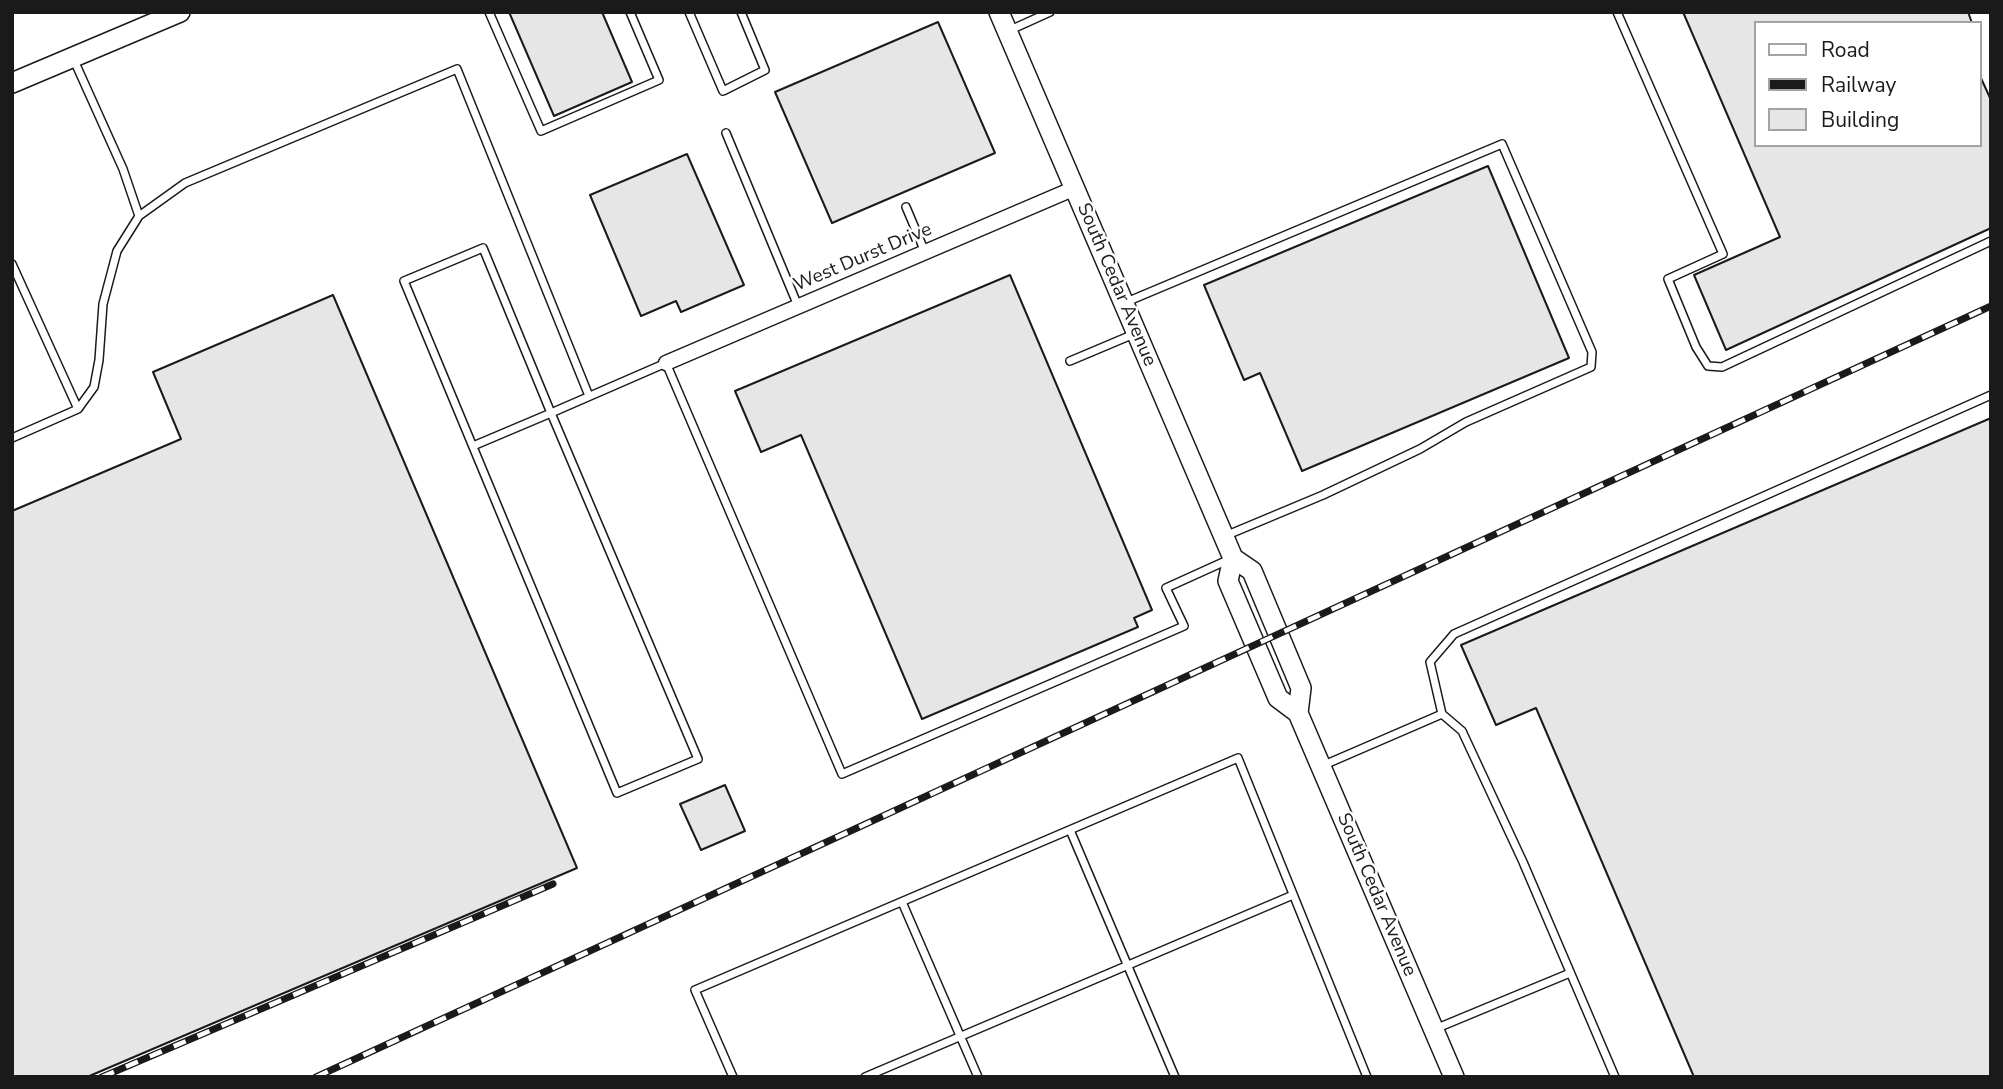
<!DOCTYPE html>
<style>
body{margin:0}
#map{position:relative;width:2003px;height:1089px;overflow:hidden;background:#fff;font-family:"Nunito Sans",sans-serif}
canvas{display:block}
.frame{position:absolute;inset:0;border:14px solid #1a1a1a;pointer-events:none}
.legend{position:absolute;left:1754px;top:21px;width:228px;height:126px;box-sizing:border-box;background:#fff;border:2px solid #a3a3a3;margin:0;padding:9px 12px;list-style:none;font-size:21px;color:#1a1a1a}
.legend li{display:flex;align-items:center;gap:14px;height:35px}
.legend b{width:35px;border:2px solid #a3a3a3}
</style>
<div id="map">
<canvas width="2003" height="1089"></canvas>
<div class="frame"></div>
<ul class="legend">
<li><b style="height:9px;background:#fff"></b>Road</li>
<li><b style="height:9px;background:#1a1a1a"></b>Railway</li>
<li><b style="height:19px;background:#e6e6e6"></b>Building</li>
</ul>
</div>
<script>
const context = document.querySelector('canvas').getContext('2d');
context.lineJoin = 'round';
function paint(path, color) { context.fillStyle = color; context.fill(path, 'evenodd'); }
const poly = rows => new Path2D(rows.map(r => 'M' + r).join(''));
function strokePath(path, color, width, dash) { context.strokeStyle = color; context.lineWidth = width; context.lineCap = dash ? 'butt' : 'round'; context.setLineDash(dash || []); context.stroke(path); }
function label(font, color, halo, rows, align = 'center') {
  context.font = font + ' "Nunito Sans",sans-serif'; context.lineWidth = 5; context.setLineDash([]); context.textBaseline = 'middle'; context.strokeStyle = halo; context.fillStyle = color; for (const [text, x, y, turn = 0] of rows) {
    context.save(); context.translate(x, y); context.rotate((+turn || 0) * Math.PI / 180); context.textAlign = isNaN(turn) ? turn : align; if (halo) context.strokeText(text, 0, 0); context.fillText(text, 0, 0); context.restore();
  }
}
const building = poly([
 [509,12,602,12,632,82,554,116,509,12],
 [1683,12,1968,12,1972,23,1756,23,1756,145,1980,145,1980,76,1991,100,1991,228,1726,350,1694,275,1780,237,1683,12],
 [938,22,995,153,832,223,775,92,938,22],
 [687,154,744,285,681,312,676,301,641,316,590,195,687,154],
 [1488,166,1569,358,1302,471,1260,373,1244,380,1204,285,1488,166],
 [1010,275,1152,610,1134,618,1138,627,922,719,801,435,761,452,735,391,1010,275],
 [333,295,577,868,87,1077,12,1077,12,511,181,439,153,372,333,295],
 [1991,418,1991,1077,1694,1077,1536,708,1496,725,1461,645,1991,418],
 [725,785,745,831,701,850,680,804,725,785]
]);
const service = poly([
 [489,12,541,131,659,80,630,12],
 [689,12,723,91,765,70,741,12],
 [1617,12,1723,254,1668,279,1696,347,1708,366,1722,367,1991,241],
 [1008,31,1050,12],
 [73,58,123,169,139,216],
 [726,133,798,306],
 [906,207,925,252],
 [12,264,78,409],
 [1124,303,1502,144,1592,352,1591,367,1466,422,1420,449,1323,495,1225,536],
 [1070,361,1134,334],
 [12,438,78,409,94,387,99,360,103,304,117,251,139,216,185,183,457,69,589,396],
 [473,446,551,413,483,248,404,281,617,793,698,759,551,413,666,363,842,774,1184,626,1166,588,1230,559],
 [1324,765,1442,714],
 [1070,830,1175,1077],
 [902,902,978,1077],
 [1435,1029,1570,973],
 [733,1077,695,990,1238,758,1367,1077],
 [865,1077,1293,895],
 [1615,1077,1523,862,1462,731,1442,714,1430,662,1454,634,1991,395]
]);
const minor = poly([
 [666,363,1075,188]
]);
const secondary = poly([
 [999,12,1233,558,1252,571,1301,688,1298,713,1454,1077],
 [12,83,180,12],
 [1233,558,1228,581,1278,698,1298,713]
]);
const rail = poly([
 [102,1077,553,884],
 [316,1077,1991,306]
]);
const streetNames = [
 ["West Durst Drive",863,258,-23],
 ["South Cedar Avenue",1116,285,67],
 ["South Cedar Avenue",1376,895,67]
];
paint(building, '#e6e6e6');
strokePath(building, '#1a1a1a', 2);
strokePath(service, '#1a1a1a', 10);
strokePath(minor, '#1a1a1a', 17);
strokePath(secondary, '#1a1a1a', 22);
strokePath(service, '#fff', 7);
strokePath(minor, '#fff', 14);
strokePath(secondary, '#fff', 19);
strokePath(rail, '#1a1a1a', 7);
strokePath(rail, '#fff', 4.5, [13]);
label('19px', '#1a1a1a', '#fff', streetNames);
</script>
